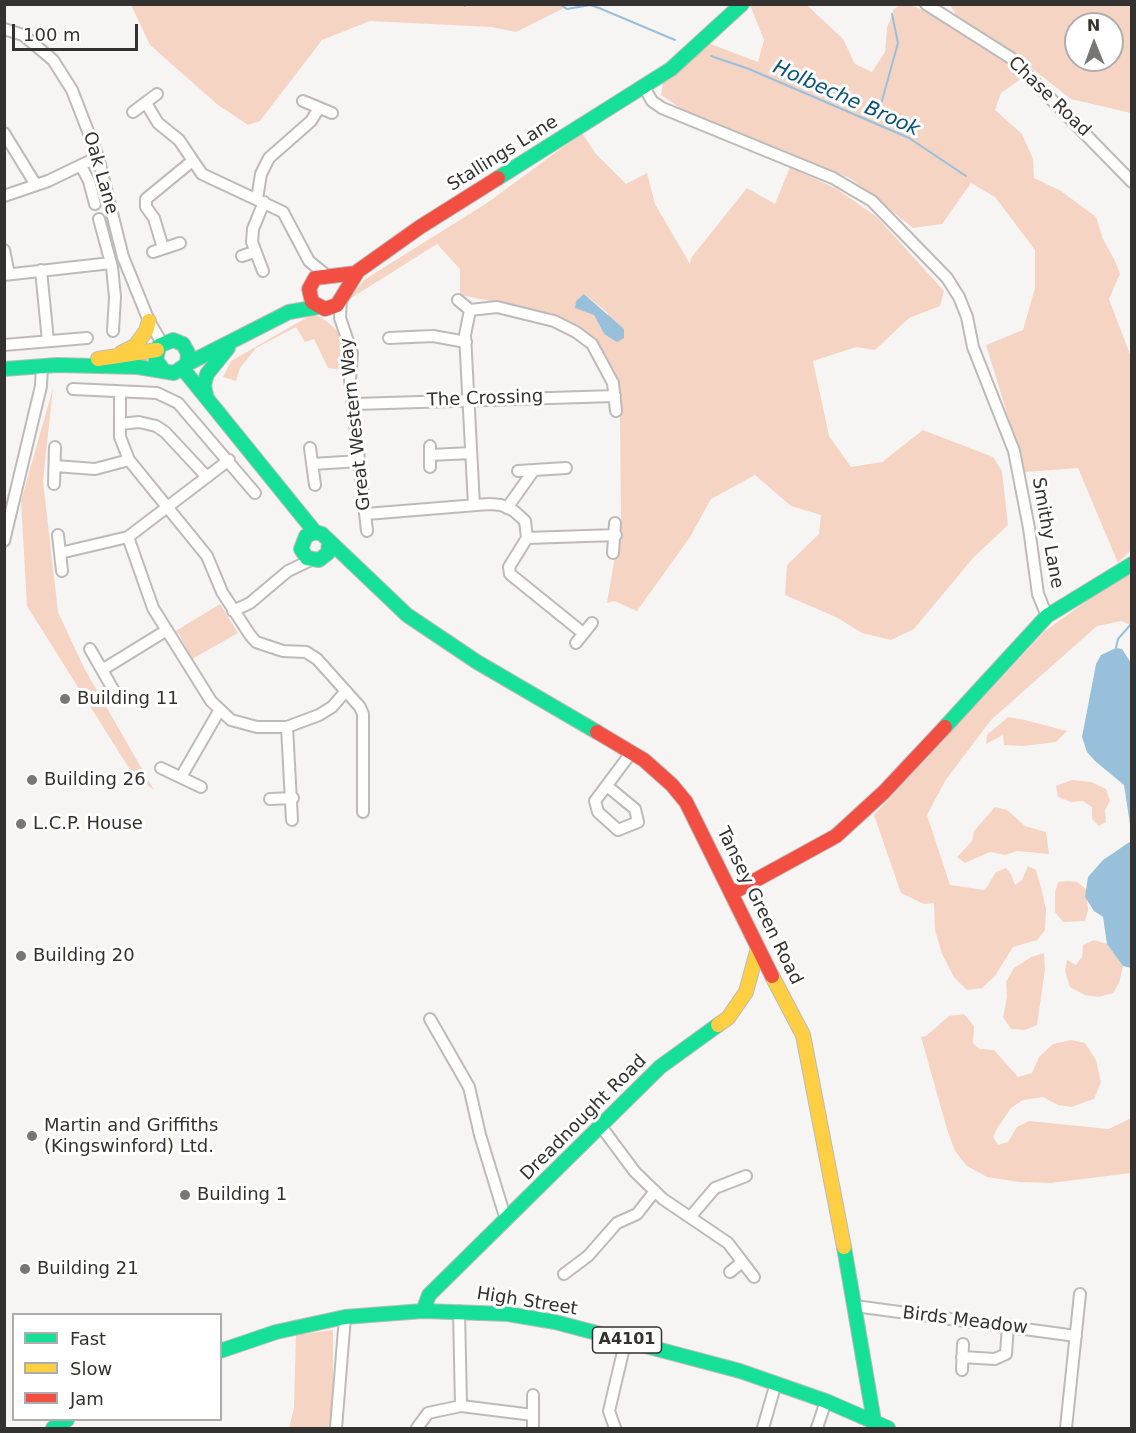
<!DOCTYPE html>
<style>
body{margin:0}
#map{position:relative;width:1136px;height:1433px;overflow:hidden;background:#f7f5f3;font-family:"DejaVu Sans",sans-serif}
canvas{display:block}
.frame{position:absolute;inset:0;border:6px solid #333231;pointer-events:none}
.legend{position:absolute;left:12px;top:1313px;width:210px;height:108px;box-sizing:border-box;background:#fff;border:2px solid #adadad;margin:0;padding:8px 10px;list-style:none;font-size:18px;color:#333231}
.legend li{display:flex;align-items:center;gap:12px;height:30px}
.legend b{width:30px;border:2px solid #adadad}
.north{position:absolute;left:1064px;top:12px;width:60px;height:60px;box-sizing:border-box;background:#fff;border:2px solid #adadad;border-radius:50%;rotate:359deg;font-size:16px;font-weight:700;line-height:24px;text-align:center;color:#333231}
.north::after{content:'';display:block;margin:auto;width:21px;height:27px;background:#787675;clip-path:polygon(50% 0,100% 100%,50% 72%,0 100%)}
.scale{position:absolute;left:12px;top:24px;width:126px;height:27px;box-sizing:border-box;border:3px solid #333231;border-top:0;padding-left:8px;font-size:18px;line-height:21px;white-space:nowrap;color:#333231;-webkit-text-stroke:4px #fff;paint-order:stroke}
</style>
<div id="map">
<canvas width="1136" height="1433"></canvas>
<div class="frame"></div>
<ul class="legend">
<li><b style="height:8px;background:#16e098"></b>Fast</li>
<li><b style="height:8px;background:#ffcf43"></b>Slow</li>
<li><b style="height:8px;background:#f24e42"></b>Jam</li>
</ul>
<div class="north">N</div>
<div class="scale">100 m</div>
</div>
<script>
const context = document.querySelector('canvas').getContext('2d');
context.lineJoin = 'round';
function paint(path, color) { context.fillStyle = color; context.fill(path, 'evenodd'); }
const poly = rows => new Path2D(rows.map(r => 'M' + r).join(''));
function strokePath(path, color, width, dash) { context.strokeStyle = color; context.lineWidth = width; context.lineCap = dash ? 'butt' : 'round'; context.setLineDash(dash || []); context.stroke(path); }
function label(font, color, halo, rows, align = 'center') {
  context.font = font + ' "DejaVu Sans",sans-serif'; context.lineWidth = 6; context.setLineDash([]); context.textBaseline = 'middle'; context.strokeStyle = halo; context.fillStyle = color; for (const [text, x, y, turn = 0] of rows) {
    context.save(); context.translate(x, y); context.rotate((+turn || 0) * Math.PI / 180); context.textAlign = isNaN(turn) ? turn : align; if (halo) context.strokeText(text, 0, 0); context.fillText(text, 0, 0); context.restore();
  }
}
const green = poly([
 [901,4,910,5,934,14,1012,66,1021,79,1001,93,995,110,1022,134,1033,159,1034,178,1061,191,1096,217,1103,239,1115,261,1120,274,1109,299,1131,357,1132,549,1118,563,1078,468,1025,472,986,345,1023,330,1035,288,1035,250,995,197,971,183,942,224,913,228,850,178,693,117,661,95,663,82,708,43,758,62,764,40,750,5,807,5,843,39,855,64,872,72,885,52,887,28,894,9],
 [131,5,570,5,516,32,491,27,370,21,322,40,260,121,248,125,218,105,150,45],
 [950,5,1131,5,1131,113,1071,99,997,41,958,18],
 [1076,24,1112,24,1112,60,1076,60],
 [582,133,596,154,626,184,647,173,655,204,690,264,691,258,747,188,775,204,790,167,837,189,877,217,944,291,940,306,909,318,875,350,856,347,813,361,829,436,851,467,882,462,923,430,993,457,1002,471,1008,525,973,558,914,629,891,640,862,633,838,618,785,595,787,565,819,534,821,515,791,506,755,475,711,499,690,537,637,611,614,601,607,603,621,521,620,416,617,388,605,358,594,341,565,320,511,305,460,295,460,269,437,244,348,300,364,280,487,203],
 [584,294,608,313,604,334,594,315],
 [311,315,321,317,336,329,342,341,342,370,328,368,314,339,305,342,296,327,256,348,240,368,236,381,223,377,231,361],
 [53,388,43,481,58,612,84,668,154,790,132,773,27,606,21,501],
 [1131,569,1131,625,1121,621,1097,626,991,720,945,781,927,815,950,885,985,890,996,872,1006,868,1011,874,1015,885,1022,880,1028,866,1036,870,1041,888,1046,909,1045,930,1037,940,1013,947,995,976,982,988,967,990,954,977,942,954,935,930,934,903,924,904,901,893,874,815,1045,631],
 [220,604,238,633,192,659,179,634,174,632],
 [1008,717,1025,720,1067,731,1056,742,1023,746,1004,745,1003,735,986,744,987,735],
 [1072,780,1091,782,1106,789,1110,801,1105,810,1106,822,1099,826,1092,819,1092,807,1083,801,1071,802,1058,797,1056,786],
 [995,807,1007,810,1025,826,1046,832,1049,854,1017,851,1005,855,990,852,965,863,957,857,972,841,974,831],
 [1068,881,1077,882,1086,889,1088,910,1085,921,1063,922,1055,912,1055,893,1058,882],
 [1094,940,1107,944,1123,966,1119,983,1113,993,1099,997,1085,995,1070,987,1065,971,1067,960,1076,965,1082,957,1083,945],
 [1044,953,1045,969,1037,1025,1025,1030,1011,1029,1003,1017,1007,998,1006,982,1014,968,1031,957],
 [964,1014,974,1026,973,1043,980,1049,994,1050,1018,1077,1032,1073,1039,1057,1053,1044,1071,1040,1085,1043,1096,1060,1101,1082,1094,1099,1071,1107,1058,1105,1043,1097,1023,1100,1011,1108,998,1127,993,1137,998,1145,1008,1142,1017,1127,1029,1121,1109,1129,1131,1118,1131,1173,1051,1183,1019,1182,987,1177,967,1166,955,1151,947,1129,921,1037,926,1036,949,1016],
 [333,1330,333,1428,289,1428,294,1408,296,1335]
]);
const water = poly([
 [584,294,624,329,624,338,617,342,604,334,594,315,575,308,576,301],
 [1116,648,1122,649,1131,663,1131,831,1124,785,1095,761,1087,752,1082,737,1096,664,1101,655],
 [1131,841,1131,968,1123,966,1107,944,1103,917,1094,911,1085,897,1088,877,1103,860]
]);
const stream = poly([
 [464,4,465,6],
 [522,4,541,4],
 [559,4,567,9,590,5,599,8,675,40],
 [711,56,749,69,909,138,966,176],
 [881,104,898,43,892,14],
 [1116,648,1118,639,1132,623]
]);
const street = poly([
 [926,4,1011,58,1132,182],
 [4,29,23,35,53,60,72,90,98,157,123,257,149,321,162,343],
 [644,87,652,101,662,108,833,178,872,201,947,278,959,297,967,317,973,347,1014,451,1029,528,1038,594,1047,616],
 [303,101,332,113],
 [146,103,158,123,179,140,202,174,283,212,309,261,326,275],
 [133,112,157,94],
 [4,133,36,185],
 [81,166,89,181,95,204],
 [4,196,48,181,98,157],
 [257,199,261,174,269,158,311,121,319,108],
 [99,219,112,267,115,297,113,331],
 [163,248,154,218,146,207,146,199,191,162],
 [4,250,9,274],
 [153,252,180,243],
 [242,256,254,252],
 [41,270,48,341],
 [263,271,252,242,253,229,264,202],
 [4,275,111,263],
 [341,299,340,318,352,353,350,380,367,531],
 [458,300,470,310],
 [470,310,497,307,554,321,576,332,592,344,613,383,616,411],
 [470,310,465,335,474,505],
 [389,338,433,336,466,342],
 [4,345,87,338],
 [73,389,157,393,178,403,255,493],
 [120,392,120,437,129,460,207,556,222,592,250,635,256,642,283,651,306,652,317,659,360,707,363,714,363,812],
 [355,404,615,396],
 [120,424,139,422,156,426,165,432,207,477],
 [430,446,430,467],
 [310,448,315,485],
 [430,455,471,453],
 [312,464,360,461],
 [55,466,95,469,129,460],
 [518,471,566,468],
 [54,484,55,447],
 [507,508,534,470],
 [366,514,489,504,501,505,514,511,525,521,527,538,509,567,510,574,583,633],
 [58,535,62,571],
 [128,537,153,608,211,701,231,720,257,727,287,727,319,715,332,707,346,691],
 [527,538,616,535],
 [4,541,41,386,42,366],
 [60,553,128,537,229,460],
 [613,553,615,523],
 [233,611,250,603,288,571,311,560],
 [576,643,592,623],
 [90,649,114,691],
 [102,670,167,630],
 [287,727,292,820],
 [161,768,201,787],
 [181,777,219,711],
 [607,786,635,809,638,822,618,830,598,812,595,801,631,753],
 [270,799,293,798],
 [430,1019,469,1087,480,1135,506,1220],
 [600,1125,635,1172,663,1199,728,1243,754,1277],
 [691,1216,715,1188,746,1176],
 [730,1272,742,1262],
 [564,1274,588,1256,617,1223,637,1214,655,1191],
 [855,1306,1076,1336],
 [459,1311,461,1406],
 [962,1357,995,1359,1006,1354,1008,1325],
 [962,1370,963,1344],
 [533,1395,533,1427],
 [336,1428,345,1317],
 [417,1428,428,1413,461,1406,533,1415],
 [615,1428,609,1411,626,1339],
 [763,1428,776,1383],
 [817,1428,826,1401],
 [1066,1428,1080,1294]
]);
const fast = poly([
 [498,178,671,69,742,4],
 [187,364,289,312,318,307],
 [4,369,57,365,138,367,174,373,187,364,188,353,183,344,173,340,159,346,156,360,164,371],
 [183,369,315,532],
 [206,395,204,385,207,374,228,348],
 [329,543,328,553,319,560,307,558,301,549,306,536,315,532,322,534,407,615,477,662,597,732],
 [945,727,1047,616,1132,564],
 [844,1247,874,1421],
 [423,1311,429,1295,660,1067,718,1025],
 [220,1351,276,1332,345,1317,423,1311,508,1314,555,1322,740,1371,826,1401,888,1428],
 [53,1428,67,1420]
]);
const slow = poly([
 [121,353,135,346,146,331,149,321],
 [98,359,157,350],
 [772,976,803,1035,844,1247],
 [718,1025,728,1018,746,992,758,948]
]);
const jam = poly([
 [356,273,315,278,309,289,312,302,325,309,337,305,358,271,420,227,498,178],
 [597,732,644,760,672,785,686,802,772,976],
 [732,893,836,836,884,792,945,727]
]);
const markers = [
 [65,699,6,"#787675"],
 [32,780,6,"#787675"],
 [21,824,6,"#787675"],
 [21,956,6,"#787675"],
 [32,1136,6,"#787675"],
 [185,1195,6,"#787675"],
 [25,1269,6,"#787675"]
];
const shields = [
 [627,1340,69]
];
const shieldNames = [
 ["A4101",627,1340]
];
const streetNames = [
 ["Chase Road",1049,97,44],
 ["Stallings Lane",503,154,-32],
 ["Oak Lane",100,173,74],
 ["The Crossing",485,399,-2],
 ["Great Western Way",356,424,-96],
 ["Smithy Lane",1047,533,80],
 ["Tansey Green Road",759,906,64],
 ["Dreadnought Road",584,1118,-45],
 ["High Street",527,1302,9],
 ["Birds Meadow",965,1321,7]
];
const poiNames = [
 ["Building 11",77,699],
 ["Building 26",44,780],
 ["L.C.P. House",33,824],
 ["Building 20",33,956],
 ["Martin and Griffiths",44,1126],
 ["(Kingswinford) Ltd.",44,1147],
 ["Building 1",197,1195],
 ["Building 21",37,1269]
];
const waterNames = [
 ["Holbeche Brook",846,99,24]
];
paint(green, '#f5d4c3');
paint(water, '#99c0db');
strokePath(stream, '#99c0db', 2);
strokePath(street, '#bdbbba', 14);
strokePath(fast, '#bdbbba', 16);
strokePath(slow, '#bdbbba', 16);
strokePath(jam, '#bdbbba', 16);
strokePath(street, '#fefefd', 10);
strokePath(fast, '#16e098', 14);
strokePath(slow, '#ffcf43', 14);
strokePath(jam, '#f24e42', 14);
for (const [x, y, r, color] of markers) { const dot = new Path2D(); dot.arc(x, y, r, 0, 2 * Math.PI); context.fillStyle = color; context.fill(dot); strokePath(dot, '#fff', 2); }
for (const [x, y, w] of shields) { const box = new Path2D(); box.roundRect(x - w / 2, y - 13, w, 26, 4.5); context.fillStyle = '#fff'; context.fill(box); strokePath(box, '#333231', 1.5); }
label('bold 16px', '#333231', null, shieldNames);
label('18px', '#333231', '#fff', streetNames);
label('18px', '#333231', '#fff', poiNames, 'left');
label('italic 20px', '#095277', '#fff', waterNames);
</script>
